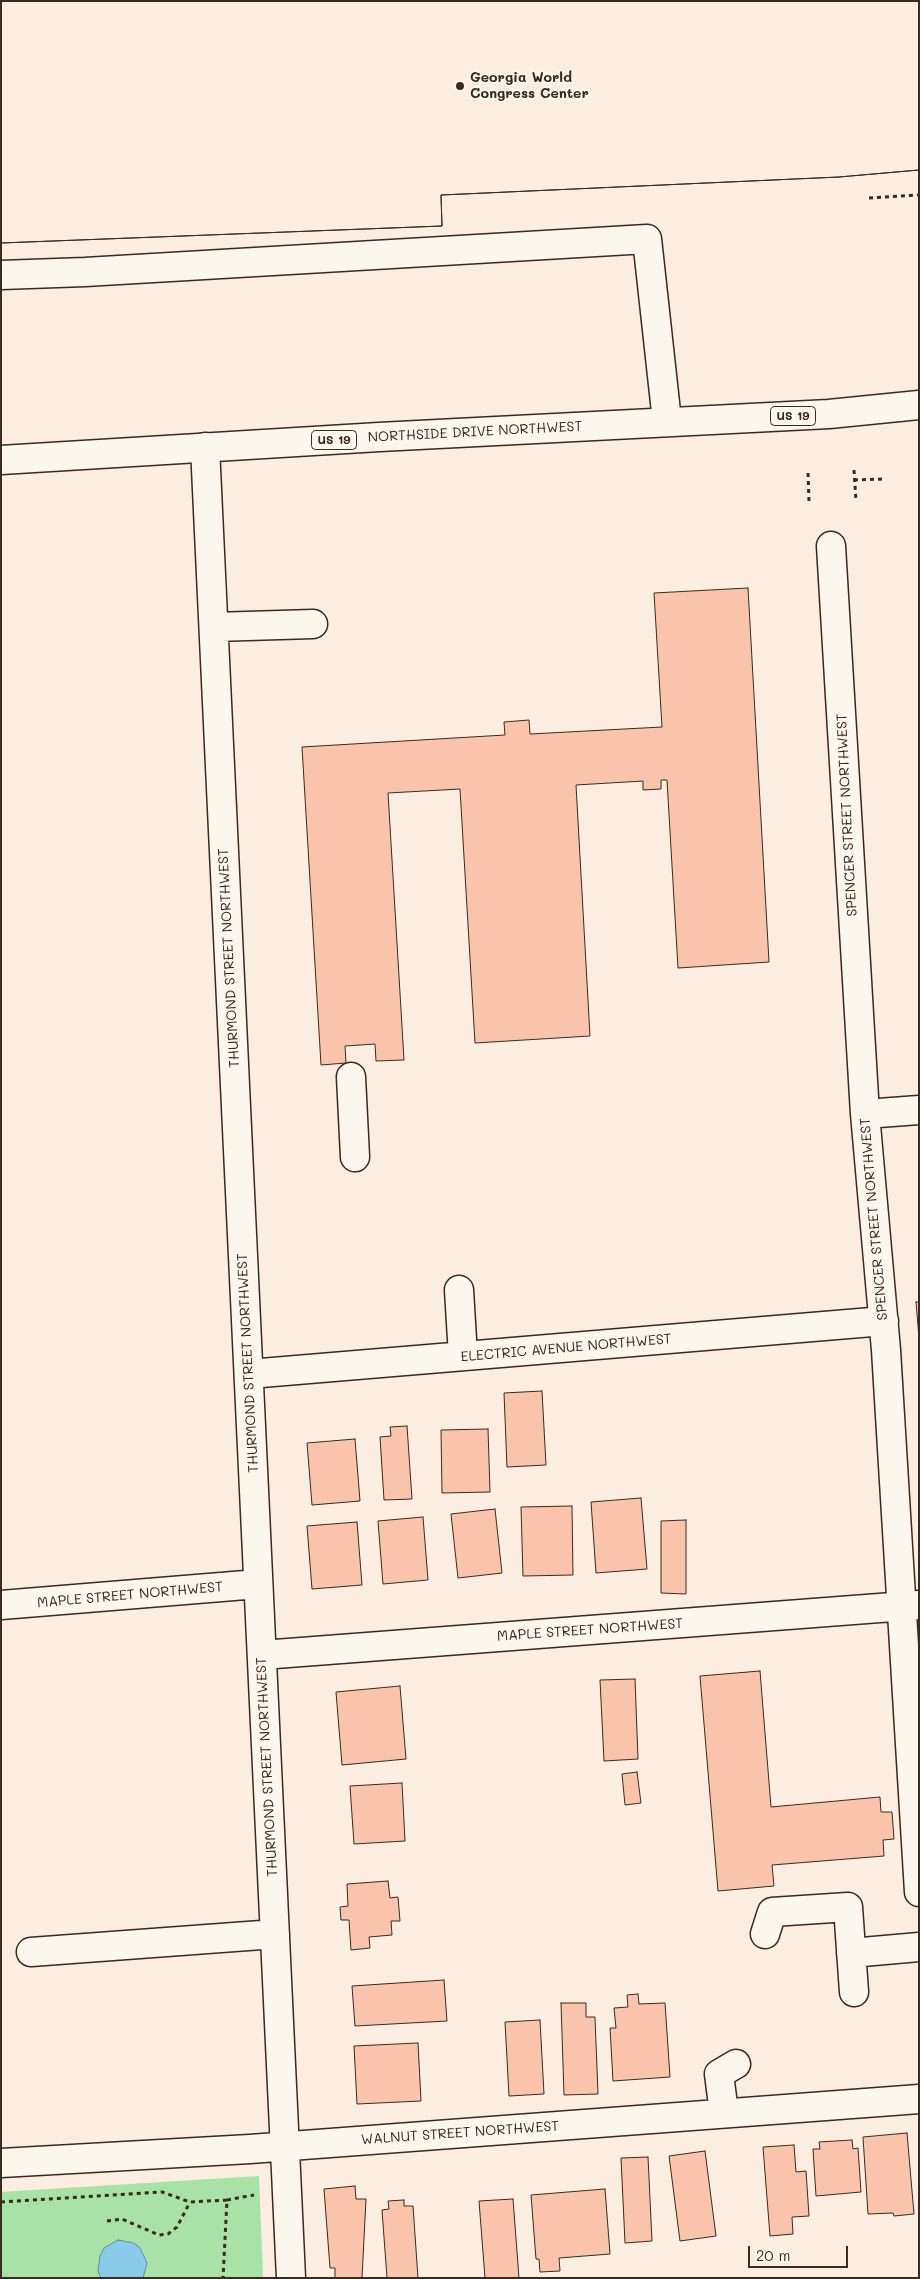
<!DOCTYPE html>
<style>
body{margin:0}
#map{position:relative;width:920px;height:2279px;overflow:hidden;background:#fbeddf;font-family:Mali,sans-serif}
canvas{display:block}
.frame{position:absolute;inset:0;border:2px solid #3b2a1e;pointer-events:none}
.scale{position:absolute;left:748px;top:2246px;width:100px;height:22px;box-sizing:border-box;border:2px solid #3b2a1e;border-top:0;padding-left:6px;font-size:15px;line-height:18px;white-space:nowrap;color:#3b2a1e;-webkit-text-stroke:4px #fbf7ec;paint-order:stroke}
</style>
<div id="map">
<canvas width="920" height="2279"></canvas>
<div class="frame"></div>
<div class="scale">20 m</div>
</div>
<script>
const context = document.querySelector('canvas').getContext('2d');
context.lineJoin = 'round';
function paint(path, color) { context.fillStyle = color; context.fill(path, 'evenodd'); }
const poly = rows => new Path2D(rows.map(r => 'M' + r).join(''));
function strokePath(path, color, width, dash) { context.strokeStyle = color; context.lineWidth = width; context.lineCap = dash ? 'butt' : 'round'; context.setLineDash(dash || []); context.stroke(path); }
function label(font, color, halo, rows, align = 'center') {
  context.font = font + ' Mali,sans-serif'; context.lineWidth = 4; context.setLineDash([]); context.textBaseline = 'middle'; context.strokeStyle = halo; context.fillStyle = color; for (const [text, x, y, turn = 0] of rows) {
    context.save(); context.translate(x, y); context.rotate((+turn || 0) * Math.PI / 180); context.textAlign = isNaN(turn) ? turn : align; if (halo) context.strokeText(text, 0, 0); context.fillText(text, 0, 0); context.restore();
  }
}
const green = poly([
 [259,2176,263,2278,1,2278,1,2192]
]);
const water = poly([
 [118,2240,134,2243,140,2248,147,2263,143,2278,101,2278,98,2271,100,2256,104,2248,118,2240]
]);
const building = poly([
 [1,1,919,1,919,170,839,177,441,195,442,226,1,243,1,1],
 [1,1,919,1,919,170,839,177,441,195,442,226,1,243,1,1],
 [748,588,769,962,678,968,667,780,661,780,661,789,643,790,643,781,576,785,590,1036,475,1043,460,789,388,793,404,1060,376,1061,375,1044,345,1046,346,1063,321,1065,302,747,505,735,504,722,529,720,530,734,662,727,654,593,748,588],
 [916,1302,919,1302,919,1338,916,1302],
 [542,1391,546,1465,507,1467,504,1393,542,1391],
 [407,1426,412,1499,384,1500,380,1437,391,1436,390,1427,407,1426],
 [488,1429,490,1492,442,1493,441,1430,488,1429],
 [355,1439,360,1501,312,1505,307,1443,355,1439],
 [641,1498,647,1569,596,1573,591,1502,641,1498],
 [572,1506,573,1575,523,1576,521,1507,572,1506],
 [495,1509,502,1573,458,1578,451,1514,495,1509],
 [423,1517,428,1580,383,1584,378,1521,423,1517],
 [686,1520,686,1594,661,1593,661,1521,686,1520],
 [357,1522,362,1585,312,1589,307,1526,357,1522],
 [760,1671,771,1807,880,1797,881,1812,892,1812,894,1839,883,1840,884,1856,772,1865,774,1886,718,1891,700,1676,760,1671],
 [635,1679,638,1759,604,1761,600,1680,635,1679],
 [400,1686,406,1759,342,1765,336,1692,400,1686],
 [637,1772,641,1803,625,1805,622,1774,637,1772],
 [402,1783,405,1841,354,1844,350,1786,402,1783],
 [388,1881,390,1898,398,1897,400,1921,391,1921,392,1935,369,1937,370,1948,351,1950,349,1920,341,1920,340,1907,348,1906,347,1884,388,1881],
 [444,1980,447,2021,355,2026,352,1986,444,1980],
 [638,1994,639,2004,665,2003,670,2077,613,2081,610,2028,616,2028,614,2008,628,2007,627,1995,638,1994],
 [561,2003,586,2003,586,2017,595,2017,598,2094,564,2095,561,2003],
 [540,2020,544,2094,509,2096,505,2022,540,2020],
 [418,2043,421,2101,357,2104,354,2046,418,2043],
 [907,2133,914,2214,894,2216,893,2213,868,2214,863,2137,907,2133],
 [852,2140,853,2149,858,2148,861,2192,816,2196,813,2149,820,2149,819,2142,852,2140],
 [794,2145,796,2172,806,2171,809,2216,792,2217,793,2234,770,2236,763,2147,794,2145],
 [705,2151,716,2236,680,2241,669,2156,705,2151],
 [648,2157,652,2241,625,2243,621,2158,648,2157],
 [355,2186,356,2199,366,2199,362,2278,335,2278,335,2268,330,2268,324,2189,355,2186],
 [605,2189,610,2254,559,2258,560,2271,540,2272,539,2259,536,2259,531,2195,605,2189],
 [513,2199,519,2278,485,2278,479,2201,513,2199],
 [404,2200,404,2206,413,2206,418,2278,387,2278,382,2210,389,2209,388,2201,404,2200]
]);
const path = poly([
 [869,198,919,195],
 [854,470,856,501],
 [808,473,809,501],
 [854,480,884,479],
 [227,2200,254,2195],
 [1,2202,162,2192,190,2202,227,2200,223,2278],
 [107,2221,122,2219,159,2235,168,2234,177,2227,190,2202]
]);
const minor = poly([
 [1,275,85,272,647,239,667,421],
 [205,447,291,2278],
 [831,546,865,1114,886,1350,919,1892],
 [214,627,313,624],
 [351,1077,355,1157],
 [865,1114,919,1110],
 [459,1290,463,1356],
 [249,1374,884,1321],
 [1,1605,258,1584],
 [262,1655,919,1605],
 [765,1934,772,1912,848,1907,854,1992],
 [31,1952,275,1934],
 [851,1953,919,1947],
 [724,2113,719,2074,736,2064],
 [1,2163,250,2149,919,2099]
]);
const major = poly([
 [1,460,379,437,829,414,919,405]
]);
const markers = [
 [460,86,5,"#3b2a1e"]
];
const shields = [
 [793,416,45],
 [334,440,45]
];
const shieldNames = [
 ["US 19",793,416],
 ["US 19",334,440]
];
const poiNames = [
 ["Georgia World",470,78],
 ["Congress Center",470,94]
];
const streetNames = [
 ["NORTHSIDE DRIVE NORTHWEST",475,432,-3],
 ["SPENCER STREET NORTHWEST",847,815,-93],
 ["THURMOND STREET NORTHWEST",229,958,-93],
 ["SPENCER STREET NORTHWEST",874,1219,-95],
 ["ELECTRIC AVENUE NORTHWEST",566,1348,-5],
 ["THURMOND STREET NORTHWEST",248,1363,-93],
 ["MAPLE STREET NORTHWEST",130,1595,-5],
 ["MAPLE STREET NORTHWEST",590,1630,-4],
 ["THURMOND STREET NORTHWEST",267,1767,-93],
 ["WALNUT STREET NORTHWEST",460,2133,-4]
];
paint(green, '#a9e2a7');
paint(water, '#8acbeb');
strokePath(water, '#6a8b99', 1);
paint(building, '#fac4ac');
strokePath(building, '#3b2a1e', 1);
strokePath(minor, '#3b2a1e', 31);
strokePath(major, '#3b2a1e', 31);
strokePath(path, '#3b2a1e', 3, [4, 4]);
strokePath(minor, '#fbf7ec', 28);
strokePath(major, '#fbf7ec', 28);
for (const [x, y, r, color] of markers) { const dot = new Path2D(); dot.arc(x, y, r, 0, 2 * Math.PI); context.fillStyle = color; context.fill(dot); strokePath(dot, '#fbf7ec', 2); }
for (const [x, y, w] of shields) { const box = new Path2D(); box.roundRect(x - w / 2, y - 9.5, w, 19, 4); context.fillStyle = '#fbf7ec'; context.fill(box); strokePath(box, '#3b2a1e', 1); }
label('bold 12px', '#3b2a1e', null, shieldNames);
label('bold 14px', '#3b2a1e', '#fbf7ec', poiNames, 'left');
label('14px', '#3b2a1e', '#fbf7ec', streetNames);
</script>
